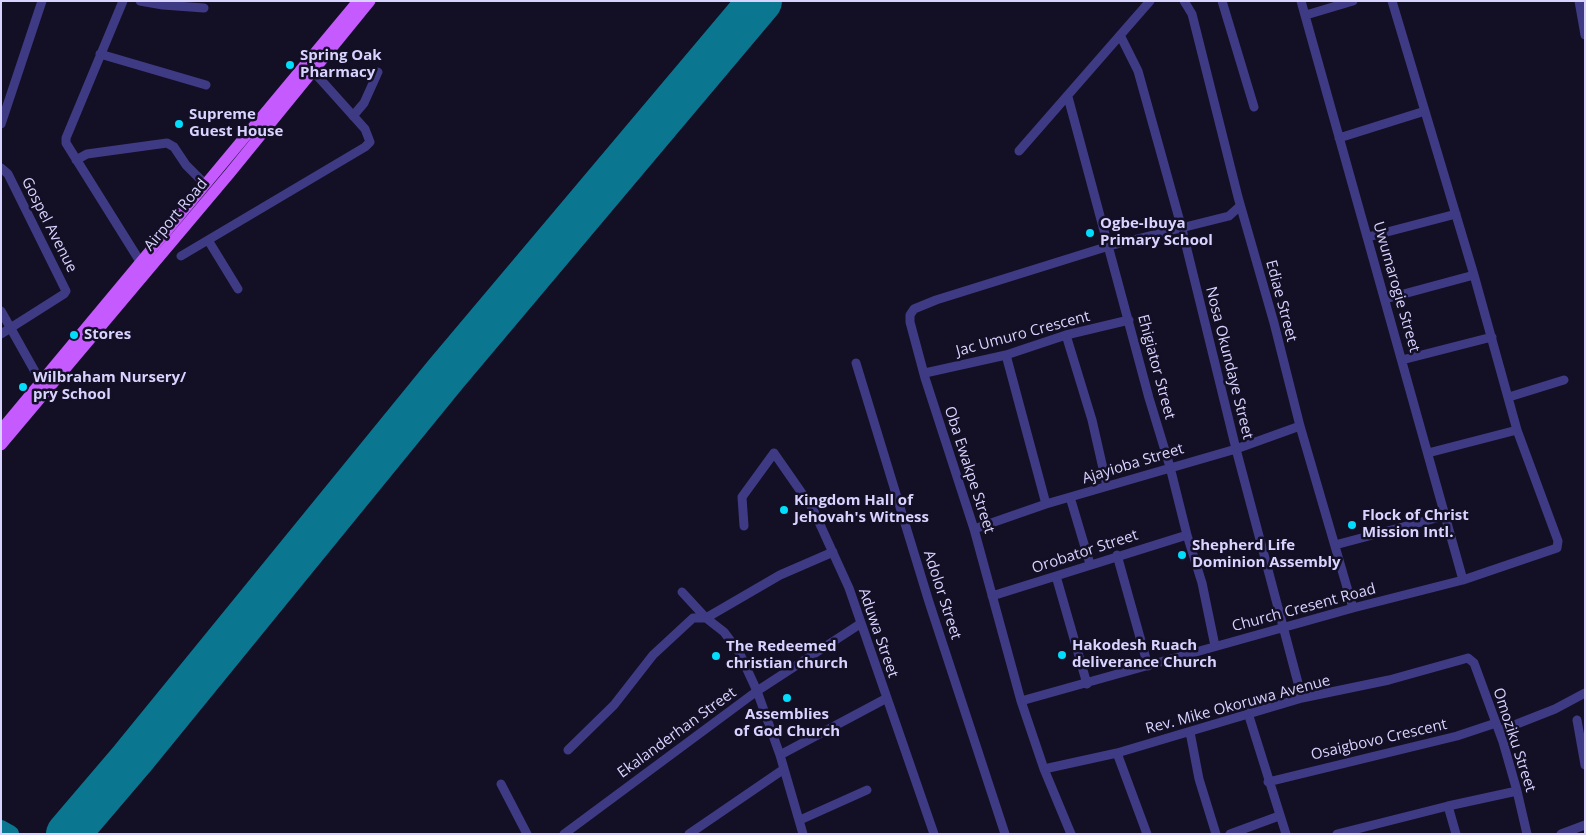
<!DOCTYPE html>
<style>
body{margin:0}
#map{position:relative;width:1586px;height:835px;overflow:hidden;background:#130f25;font-family:"Open Sans",sans-serif}
canvas{display:block}
.frame{position:absolute;inset:0;border:2px solid #d9d3ff;pointer-events:none}
</style>
<div id="map">
<canvas width="1586" height="835"></canvas>
<div class="frame"></div>
</div>
<script>
const context = document.querySelector('canvas').getContext('2d');
context.lineJoin = 'round';
const poly = rows => new Path2D(rows.map(r => 'M' + r).join(''));
function strokePath(path, color, width, dash) { context.strokeStyle = color; context.lineWidth = width; context.lineCap = dash ? 'butt' : 'round'; context.setLineDash(dash || []); context.stroke(path); }
function label(font, color, halo, rows, align = 'center') {
  context.font = font + ' "Open Sans",sans-serif'; context.lineWidth = 5; context.setLineDash([]); context.textBaseline = 'middle'; context.strokeStyle = halo; context.fillStyle = color; for (const [text, x, y, turn = 0] of rows) {
    context.save(); context.translate(x, y); context.rotate((+turn || 0) * Math.PI / 180); context.textAlign = isNaN(turn) ? turn : align; if (halo) context.strokeText(text, 0, 0); context.fillText(text, 0, 0); context.restore();
  }
}
const taxiway = poly([
 [1,829,10,834],
 [62,834,72,828]
]);
const runway = poly([
 [68,834,132,759,445,375,760,1]
]);
const minor = poly([
 [123,1,66,138,66,143,141,263],
 [140,1,163,5,204,8],
 [1184,1,1192,14,1238,197,1274,323,1300,426,1353,608],
 [1222,1,1254,107],
 [1301,1,1463,580],
 [1579,1,1585,35],
 [1306,15,1353,1],
 [1121,37,1138,71,1182,229,1236,449,1302,698],
 [100,54,206,85],
 [1068,97,1149,398,1170,467,1187,535,1202,583,1215,646],
 [353,116,364,103,378,72],
 [1,124,42,1],
 [1339,138,1425,111],
 [1019,151,1150,1],
 [76,160,87,154,167,143,174,147,186,165,206,185],
 [1,168,8,174,66,291,64,294,1,334],
 [1368,237,1456,214],
 [208,240,238,289],
 [181,256,365,147,370,142,365,129,313,71],
 [1385,299,1474,275],
 [1,311,42,384],
 [1066,335,1092,420,1107,486],
 [1006,355,1046,504],
 [1402,360,1492,337],
 [856,363,929,602,1005,834],
 [925,373,1006,355,1066,335,1129,320],
 [1509,397,1564,380],
 [1428,453,1517,430],
 [1070,497,1090,564],
 [744,526,742,497,774,453,813,509,849,588,934,834],
 [974,529,1046,504,1236,449,1300,426],
 [1335,545,1444,516],
 [1117,555,1148,666],
 [1056,576,1087,684],
 [682,592,706,618,724,632,739,652,757,691,780,755,803,834],
 [992,596,1187,535],
 [1021,701,1353,608,1463,580,1557,548,1558,541,1517,430,1474,275,1392,1],
 [1248,713,1286,834],
 [1577,720,1585,765],
 [1499,731,1555,709,1585,693],
 [1190,732,1199,779,1216,834],
 [568,750,614,705,653,655,693,618,706,618,780,575,833,552],
 [1117,753,1147,834],
 [780,755,887,698],
 [1044,769,1117,753,1302,698,1389,680,1468,658,1474,663,1503,742,1517,791,1527,834],
 [1268,782,1457,736,1496,723],
 [501,784,527,834],
 [1448,806,1517,791],
 [800,820,867,790],
 [564,834,757,691,860,624],
 [689,834,784,769],
 [1071,834,1044,769,1021,701,974,529,925,378,910,322,910,315,914,309,936,300,1109,246,1229,216,1240,206],
 [1230,834,1279,816],
 [1337,834,1448,806,1456,834],
 [1561,834,1585,825]
]);
const major = poly([
 [1,430,358,1],
 [1,445,230,173,370,1]
]);
const markers = [
 [290,65,5,"#02ddfc"],
 [179,124,5,"#02ddfc"],
 [1090,233,5,"#02ddfc"],
 [74,335,5,"#02ddfc"],
 [23,387,5,"#02ddfc"],
 [784,510,5,"#02ddfc"],
 [1352,525,5,"#02ddfc"],
 [1182,555,5,"#02ddfc"],
 [1062,655,5,"#02ddfc"],
 [716,656,5,"#02ddfc"],
 [787,698,5,"#02ddfc"]
];
const poiNames = [
 ["Spring Oak",300,56],
 ["Pharmacy",300,73],
 ["Supreme",189,115],
 ["Guest House",189,132],
 ["Ogbe-Ibuya",1100,224],
 ["Primary School",1100,241],
 ["Stores",84,335],
 ["Wilbraham Nursery/",33,378],
 ["pry School",33,395],
 ["Kingdom Hall of",794,501],
 ["Jehovah's Witness",794,518],
 ["Flock of Christ",1362,516],
 ["Mission Intl.",1362,533],
 ["Shepherd Life",1192,546],
 ["Dominion Assembly",1192,563],
 ["Hakodesh Ruach",1072,646],
 ["deliverance Church",1072,663],
 ["The Redeemed",726,647],
 ["christian church",726,664],
 ["Assemblies",787,715,"center"],
 ["of God Church",787,732,"center"]
];
const streetNames = [
 ["Airport Road",176,215,-50],
 ["Gospel Avenue",49,225,63],
 ["Uwumarogie Street",1396,287,74],
 ["Ediae Street",1281,301,75],
 ["Jac Umuro Crescent",1023,334,-15],
 ["Nosa Okundaye Street",1229,363,76],
 ["Ehigiator Street",1156,367,75],
 ["Ajayioba Street",1133,464,-17],
 ["Oba Ewakpe Street",969,470,72],
 ["Orobator Street",1085,552,-18],
 ["Adolor Street",942,595,72],
 ["Church Cresent Road",1304,608,-15],
 ["Aduwa Street",878,633,71],
 ["Rev. Mike Okoruwa Avenue",1238,705,-15],
 ["Ekalanderhan Street",677,733,-36],
 ["Osaigbovo Crescent",1379,740,-13],
 ["Omoziku Street",1514,740,72]
];
strokePath(taxiway, '#0a7690', 18);
strokePath(runway, '#0a7690', 44);
strokePath(minor, '#3f3a84', 9);
strokePath(major, '#c55bfe', 11);
for (const [x, y, r, color] of markers) { const dot = new Path2D(); dot.arc(x, y, r, 0, 2 * Math.PI); context.fillStyle = color; context.fill(dot); strokePath(dot, '#130f25', 2); }
label('bold 15px', '#d9d3ff', '#130f25', poiNames, 'left');
label('15px', '#d9d3ff', '#130f25', streetNames);
</script>
